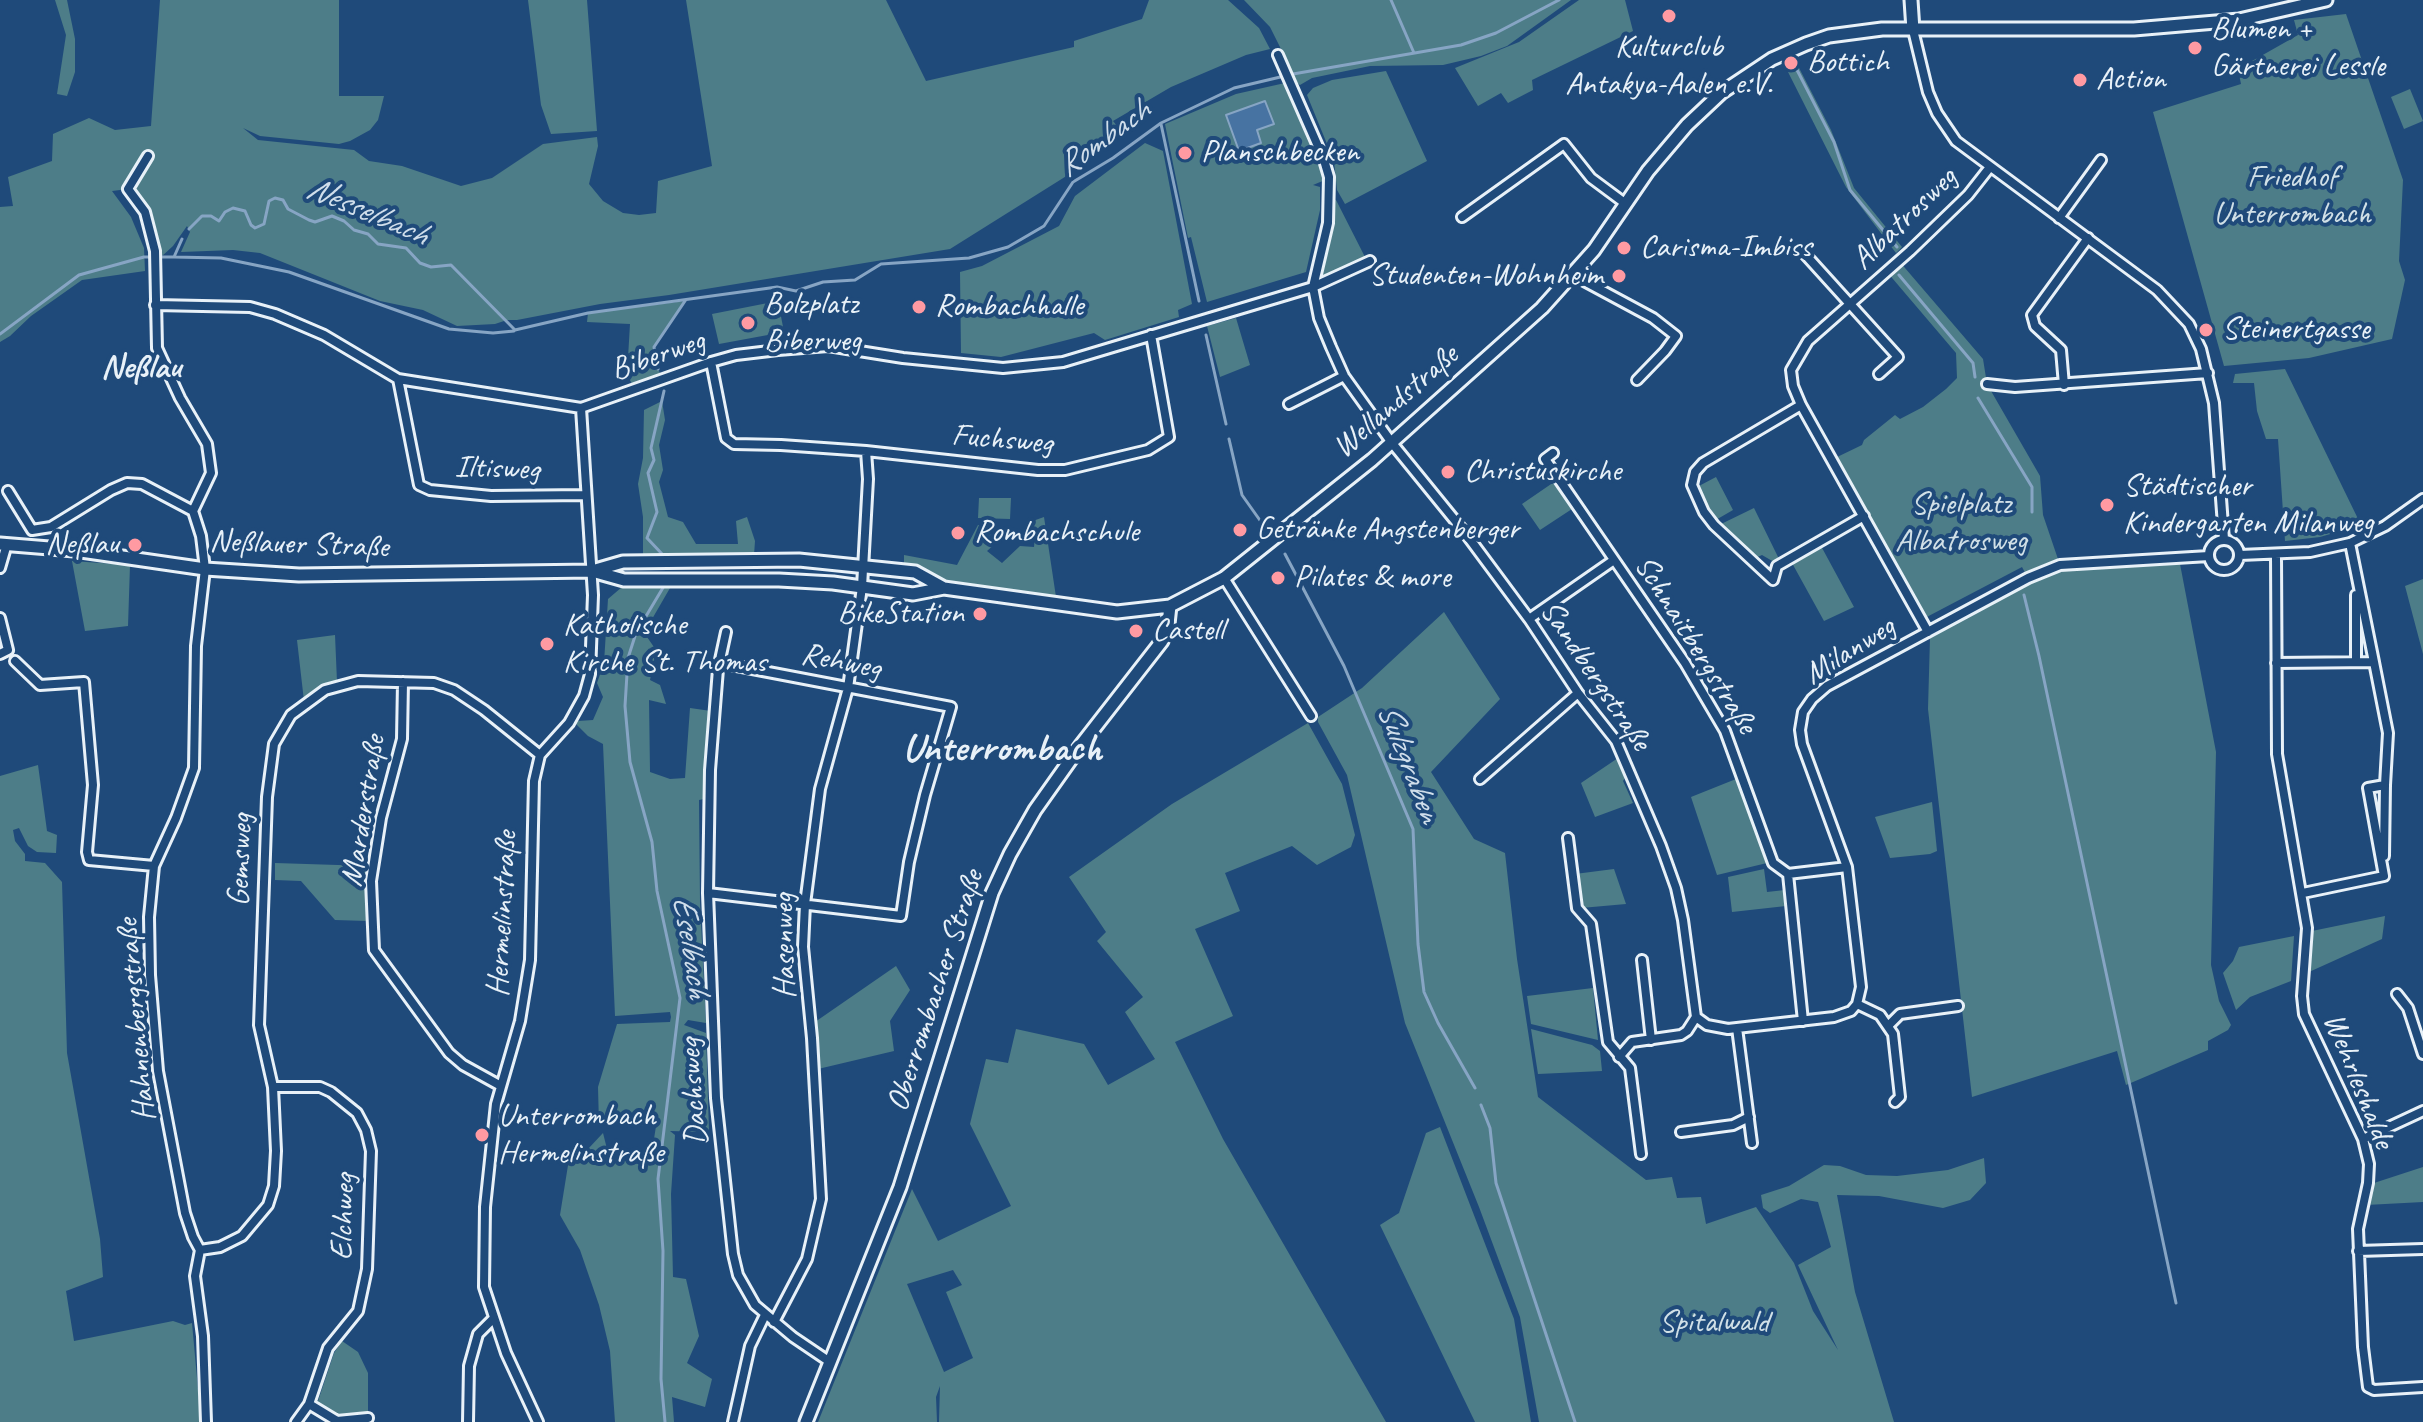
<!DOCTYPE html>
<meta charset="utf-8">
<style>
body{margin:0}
canvas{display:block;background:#1f4a7a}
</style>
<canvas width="2423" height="1422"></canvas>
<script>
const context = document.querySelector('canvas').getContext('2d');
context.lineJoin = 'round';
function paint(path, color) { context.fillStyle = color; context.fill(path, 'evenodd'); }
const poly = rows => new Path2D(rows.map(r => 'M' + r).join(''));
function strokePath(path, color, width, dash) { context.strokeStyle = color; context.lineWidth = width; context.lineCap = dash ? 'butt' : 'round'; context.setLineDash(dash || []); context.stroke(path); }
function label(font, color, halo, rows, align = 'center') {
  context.font = font + ' Caveat,sans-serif'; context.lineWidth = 8; context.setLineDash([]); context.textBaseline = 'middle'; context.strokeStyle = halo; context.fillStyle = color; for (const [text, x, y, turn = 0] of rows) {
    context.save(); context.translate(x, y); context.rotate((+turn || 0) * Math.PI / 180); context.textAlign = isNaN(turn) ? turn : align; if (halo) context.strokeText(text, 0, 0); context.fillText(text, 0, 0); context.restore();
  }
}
const green = poly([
 [55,0,67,0,75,39,75,72,67,96,57,94,66,35],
 [160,0,339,0,339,96,384,96,378,120,370,130,350,141,339,144,260,136,243,128,258,140,354,150,369,161,402,166,461,186,492,178,543,144,597,137,598,146,589,184,603,201,623,213,639,215,656,213,658,181,712,166,686,0,886,0,926,81,1074,47,1074,41,1142,19,1149,0,1228,0,1259,28,1270,49,1246,55,1171,87,1113,121,1121,131,1073,153,1068,175,950,249,669,295,600,304,517,320,507,320,495,324,457,326,423,310,380,301,260,253,233,250,181,252,190,232,187,226,173,246,161,257,151,220,140,198,128,189,112,191,131,217,144,248,145,271,82,280,31,316,10,336,0,342,0,207,13,206,8,177,52,161,53,134,89,118,115,130,151,126],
 [528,0,587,0,597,131,551,134,541,105],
 [1244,0,1571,0,1507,46,1481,56,1443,65,1370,66,1312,78,1300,85,1294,81,1290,67,1270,27],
 [1579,0,1625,0,1633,31,1532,80,1533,90,1508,103,1501,93,1478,106,1455,68,1519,42],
 [2346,14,2403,180,2399,261,2405,280,2392,339,2309,358,2224,366,2153,112,2241,84,2238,69,2298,35,2294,20],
 [1798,66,1831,130,1854,188,1902,247,1896,253,1846,187,1788,72],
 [1386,71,1427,161,1345,204,1337,190,1334,161,1307,95,1313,88,1332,80],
 [1285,83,1325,180,1313,185,1320,187,1320,210,1306,272,1207,302,1191,237,1188,238,1165,124,1236,94],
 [2410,89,2423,121,2404,129,2391,97],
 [1145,143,1163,151,1192,304,1178,310,1179,317,1105,340,1094,333,1001,357,961,353,960,272,982,266,1059,226,1075,196],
 [1333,199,1336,200,1366,259,1318,281,1332,225],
 [1899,261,1983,359,1987,384,2040,476,2043,515,2060,565,2028,578,2022,567,1921,620,1833,459,1862,445,1864,440,1895,415,1900,419,1923,407,1946,389,1957,378,1956,353,1887,272],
 [685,301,654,347,658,369,663,379,635,389,627,375,630,324,587,322,588,313],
 [778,301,784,332,719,344,712,314],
 [1236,318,1250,365,1220,377,1207,326],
 [2285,369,2361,525,2320,537,2285,541,2278,439,2266,439,2257,411,2254,383,2233,383,2235,374],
 [662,401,665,420,659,445,663,470,659,482,668,517,683,522,696,544,738,544,736,521,747,517,755,541,754,555,643,556,643,517,638,484,643,458,644,410],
 [1716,477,1733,510,1714,521,1707,512,1697,487],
 [1557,480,1575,507,1540,530,1522,504],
 [979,498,1011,498,1010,519,978,518],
 [1754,508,1779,559,1774,562,1762,555,1753,559,1717,526],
 [1044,517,1056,597,1052,601,942,584,904,569,904,555,957,565,978,525,997,527,996,543,987,551,1002,563,1020,546,1034,547,1035,536,1030,522],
 [1821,546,1854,607,1824,621,1792,563],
 [72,561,130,565,128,626,85,631],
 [2180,564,2216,752,2211,965,2219,1001,2231,1025,2228,1030,2208,1041,2208,1050,2126,1085,2117,1051,1972,1097,1928,709,1930,638,1996,600,2057,571],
 [2423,579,2423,654,2405,586],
 [642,585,670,588,648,626,647,637,656,650,650,680,660,685,666,704,649,700,650,772,670,779,685,778,690,708,711,711,704,799,699,800,700,902,706,1023,688,1020,684,1025,706,1033,709,1132,670,1131,675,1135,671,1194,673,1277,686,1279,699,1336,687,1363,712,1379,705,1407,672,1397,674,1422,615,1422,610,1351,599,1305,580,1250,560,1215,570,1153,588,1149,603,1133,608,1153,629,1163,650,1165,656,1126,599,1124,598,1087,617,1024,670,1022,671,1017,670,1012,615,1016,603,744,588,736,576,724,578,721,593,720,603,697,597,683,604,663,608,599,622,587],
 [1444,612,1500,699,1431,772,1474,839,1505,853,1517,959,1538,1097,1646,1180,1672,1177,1677,1198,1701,1197,1706,1224,1756,1207,1794,1263,1813,1311,1838,1350,1798,1265,1831,1247,1818,1202,1801,1199,1770,1213,1763,1208,1761,1195,1789,1186,1824,1165,1840,1166,1866,1175,1897,1176,1948,1170,1984,1158,1986,1183,1970,1200,1943,1208,1879,1196,1837,1195,1855,1292,1894,1422,1539,1422,1520,1317,1479,1207,1405,1023,1347,775,1318,722,1318,717,1362,688],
 [335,635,337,682,304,701,297,640],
 [1308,723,1342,784,1355,835,1351,847,1317,865,1292,846,1225,873,1240,911,1195,929,1233,1016,1175,1042,1223,1139,1386,1422,939,1422,940,1386,936,1397,937,1422,818,1422,912,1189,938,1241,1011,1206,970,1124,986,1059,1008,1063,1016,1029,1084,1044,1108,1085,1155,1059,1125,1012,1143,997,1097,941,1106,932,1069,877,1172,804],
 [953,1270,962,1285,946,1292,973,1358,944,1372,907,1284],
 [1618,758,1625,778,1623,781,1633,803,1595,817,1581,783],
 [38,765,47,831,57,835,56,853,37,852,28,846,19,828,13,830,15,841,25,854,25,861,45,863,62,882,67,1053,100,1239,103,1277,66,1291,74,1341,173,1321,185,1325,192,1323,201,1422,0,1422,0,776],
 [1736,779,1767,863,1717,875,1691,797],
 [1932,802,1937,851,1930,854,1890,858,1875,817],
 [275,863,369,866,368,921,335,920,301,881,275,880],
 [1614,869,1626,904,1581,908,1575,874],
 [1764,869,1767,892,1785,890,1786,906,1732,912,1728,877],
 [2385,916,2382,939,2309,972,2312,931],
 [2294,936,2291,981,2250,997,2236,1010,2223,973,2233,961,2239,947],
 [896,966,910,990,890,1021,894,1051,818,1069,815,1022],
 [1593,988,1598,1040,1531,1024,1527,996],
 [1531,1029,1592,1045,1600,1051,1602,1071,1538,1074],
 [1440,1127,1514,1319,1531,1422,1475,1422,1380,1225,1399,1213,1426,1133],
 [2423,1167,2423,1202,2366,1205,2374,1183],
 [342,1341,358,1352,368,1373,368,1415,337,1416,317,1404,334,1353]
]);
const water = poly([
 [1265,101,1274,124,1257,130,1261,143,1239,151,1226,115,1265,101]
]);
const stream = poly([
 [1391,0,1414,53],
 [1795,66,1834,142,1850,190,1897,247],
 [1161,124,1199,301],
 [189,229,202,216,211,216,219,221,225,212,233,208,245,211,251,225,255,228,264,224,269,201,275,198,283,200,288,209,309,220,315,222,332,216,344,221,354,230,368,234,378,244,406,248,420,263,431,267,451,265,515,330,588,313,777,287,796,291,823,282,855,280,881,264,969,258,1008,247,1044,226,1073,182,1113,158,1161,123,1234,88,1293,74,1461,45,1496,33,1559,0],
 [174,257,221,258,289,272,449,329,493,333,514,331],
 [1899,275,1973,363,1975,377],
 [0,334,79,275,144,257,174,257,182,239],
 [1206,335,1226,424],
 [658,369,654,347,685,301],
 [1978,398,2032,487,2032,512],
 [1229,439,1242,495,1264,526],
 [1285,554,1344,666,1413,829,1418,944,1424,992,1438,1023,1475,1088],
 [663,555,647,538,657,512,648,473,654,460,651,448,664,391],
 [664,586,636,633,628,658,625,706,630,762,652,842,657,891,680,998,658,1179,663,1251,661,1379,665,1422],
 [2024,595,2039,656,2176,1303],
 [1481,1105,1490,1128,1496,1183,1575,1422]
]);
const street = poly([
 [1913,30,1928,92,1937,113,1956,141,2157,290,2189,324,2201,349,2214,403,2224,539],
 [1278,55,1324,160,1329,177,1328,223,1313,287,1319,318,1331,347,1344,376,1392,443,1466,534,1529,619,1578,693,1616,741,1661,846,1676,888,1683,920,1696,1017],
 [148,156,128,189,145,212,155,251,157,348,180,398,207,444,211,473,193,511,201,536,205,569,196,646,194,768,176,818,154,866,149,917,150,975,158,1071,185,1213,193,1237,200,1250,195,1276,203,1336,206,1422],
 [1462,217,1564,144,1591,178,1626,204],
 [2059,218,2101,160],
 [1803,252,1898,357,1879,374],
 [1573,275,1653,318,1676,336,1665,351,1637,380],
 [155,305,250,307,275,314,324,335,398,379,581,408,711,362,736,355,778,350,828,346,903,358,1003,368,1063,362,1313,287,1370,261],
 [711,362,726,438,734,444,781,445,866,451,1038,470,1065,470,1148,450,1169,437,1151,335],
 [398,379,419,485,430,490,491,496,586,495],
 [1987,384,2015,387,2208,373],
 [2064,385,2061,350,2035,326,2032,315,2088,238],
 [1289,404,1344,376],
 [1801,405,1703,463,1695,472,1692,485,1704,512,1714,525,1773,580,1777,566,1864,516],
 [1553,453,1545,459,1685,663,1725,731,1773,863,1788,874,1847,867],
 [8,491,32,530,51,527,111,490,127,483,142,484,193,511],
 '2209 555a15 15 0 1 1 30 0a15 15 0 1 1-30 0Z',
 [2240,555,2310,552,2350,543,2385,526,2423,499],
 [2276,555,2277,754,2307,928,2302,996,2304,1014,2363,1139,2369,1164,2368,1183,2358,1229,2363,1347,2368,1387,2374,1390,2423,1387],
 [0,568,7,544],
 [1224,578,1311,716],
 [0,618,8,650,0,654],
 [1529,619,1614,560],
 [726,632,718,669,710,770,708,893,716,1098,733,1254,738,1275,755,1305,793,1337,830,1362],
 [1928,632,1801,405,1793,386,1791,370,1808,341,1910,251,1968,195,1990,167],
 [15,661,40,685,84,682,93,785,87,852,89,860,154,866],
 [2356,662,2356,595],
 [2276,663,2374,662,2350,543],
 [403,682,402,739,381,818,371,881,374,950,449,1053,463,1065,501,1086],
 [1480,779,1578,693],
 [1568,838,1577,908,1591,924,1608,1042,1630,1068,1641,1154],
 [2384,856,2385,785],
 [1788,874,1803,1021],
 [708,893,901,916,909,862,925,795,951,707,721,663],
 [2303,893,2384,876,2368,788,2385,785,2388,733,2374,662],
 [1642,960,1651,1040],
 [2397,994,2408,1008,2423,1054],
 [1857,1004,1880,1015,1893,1034,1900,1097,1895,1102],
 [1696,1017,1707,1025,1728,1029,1834,1017,1851,1011,1857,1004,1861,987,1847,867,1802,744,1800,730,1803,712,1812,699,1827,686,2028,578,2060,565,2209,556],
 [1889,1025,1900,1014,1958,1006],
 [1737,1028,1752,1143],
 [1619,1057,1632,1042,1681,1035,1687,1031,1696,1017],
 [273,1087,320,1087,331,1092,357,1113,366,1130,371,1151,367,1269,358,1311,328,1348,309,1404,296,1422],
 [1681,1132,1733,1125,1749,1117],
 [2363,1139,2423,1111],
 [200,1250,220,1247,242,1236,268,1205,274,1186,276,1151,273,1087,259,1025,267,797,274,744,291,715,325,690,358,681,434,683,454,690,484,710,540,755],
 [2358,1251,2423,1249],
 [774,1322,807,1259,821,1199,812,1038,803,947,805,904,820,789,848,688,862,587,868,479,866,451],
 [309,1404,337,1421,368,1418],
 [468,1422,469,1366,478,1334,494,1318],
 [538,1422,506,1353,484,1287,485,1207,496,1104,520,1021,530,960,534,781,540,755,569,723,584,696,590,674,593,595,581,408],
 [733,1422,750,1346,765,1315]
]);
const secondary = poly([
 [1911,0,1913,30],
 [0,544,74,550,205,569,299,575,592,571,623,562,799,560,915,572,944,588],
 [592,571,624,580,779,580,833,583,913,594,944,588,1117,612,1170,606,1224,578,1372,460,1542,308,1594,250,1648,171,1687,125,1721,93,1772,59,1806,44,1829,36,1882,29,2134,29,2239,20,2326,0],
 [806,1422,900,1187,992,893,1010,854,1035,810,1081,745,1162,641,1168,624,1170,606]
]);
const markers = [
 [1669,16,8,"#ff9aa2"],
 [2195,48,8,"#ff9aa2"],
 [1791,63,8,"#ff9aa2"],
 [2080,80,8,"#ff9aa2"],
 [1185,153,8,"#ff9aa2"],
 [1624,248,8,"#ff9aa2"],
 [1619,276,8,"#ff9aa2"],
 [919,307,8,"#ff9aa2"],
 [748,323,8,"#ff9aa2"],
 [2206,330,8,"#ff9aa2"],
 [1448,472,8,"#ff9aa2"],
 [2107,505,8,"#ff9aa2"],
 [1240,530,8,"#ff9aa2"],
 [958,533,8,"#ff9aa2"],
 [135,545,8,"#ff9aa2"],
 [1278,578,8,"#ff9aa2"],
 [980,614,8,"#ff9aa2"],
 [1136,631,8,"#ff9aa2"],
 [547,644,8,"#ff9aa2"],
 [482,1135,8,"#ff9aa2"]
];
const poiNames = [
 ["Blumen +",2211,30],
 ["Gärtnerei Lessle",2211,67],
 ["Kulturclub",1669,48,"center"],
 ["Antakya-Aalen e.V.",1669,85,"center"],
 ["Bottich",1807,63],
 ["Action",2096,80],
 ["Planschbecken",1201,153],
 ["Carisma-Imbiss",1640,248],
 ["Studenten-Wohnheim",1603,276,"right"],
 ["Bolzplatz",764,305],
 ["Biberweg",764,342],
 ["Rombachhalle",935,307],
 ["Steinertgasse",2222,330],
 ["Christuskirche",1464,472],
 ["Städtischer",2123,487],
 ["Kindergarten Milanweg",2123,524],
 ["Getränke Angstenberger",1256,530],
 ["Rombachschule",974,533],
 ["Neßlau",119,545,"right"],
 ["Pilates & more",1294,578],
 ["BikeStation",964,614,"right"],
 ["Katholische",563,626],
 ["Kirche St. Thomas",563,663],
 ["Castell",1152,631],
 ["Unterrombach",498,1117],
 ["Hermelinstraße",498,1154]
];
const parkNames = [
 ["Friedhof",2292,178],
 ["Unterrombach",2292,215],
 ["Spielplatz",1961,505],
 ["Albatrosweg",1961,542],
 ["Spitalwald",1714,1323]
];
const streetNames = [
 ["Albatrosweg",1905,219,-44],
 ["Biberweg",658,356,-19],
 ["Wellandstraße",1396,402,-41],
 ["Fuchsweg",1002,440,5],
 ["Iltisweg",497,469,2],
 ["Neßlauer Straße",299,545,2],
 ["Schnaitbergstraße",1695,645,58],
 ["Milanweg",1850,651,-32],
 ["Rehweg",841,662,11],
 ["Sandbergstraße",1595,676,56],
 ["Marderstraße",364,811,-81],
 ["Gemsweg",241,860,-88],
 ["Hermelinstraße",503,914,-87],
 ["Hasenweg",785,946,-91],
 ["Oberrombacher Straße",936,991,-72],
 ["Hahnenbergstraße",137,1020,-95],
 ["Wehrleshalde",2358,1081,68],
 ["Dachsweg",694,1092,-94],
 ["Elchweg",344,1217,-88]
];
const waterNames = [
 ["Rombach",1104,139,-36],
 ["Nesselbach",367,212,23],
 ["Sulzgraben",1408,763,69],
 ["Eselbach",690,947,81]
];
const neighbourhoodNames = [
 ["Neßlau",141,368]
];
const districtNames = [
 ["Unterrombach",1002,750]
];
paint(green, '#4d7d88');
paint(water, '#4773a2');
strokePath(water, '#87a5c4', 2);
strokePath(stream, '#87a5c4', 3);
strokePath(street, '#e8f1f8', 14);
strokePath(secondary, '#e8f1f8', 17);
strokePath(street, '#1f4a7a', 8);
strokePath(secondary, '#1f4a7a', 11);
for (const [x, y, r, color] of markers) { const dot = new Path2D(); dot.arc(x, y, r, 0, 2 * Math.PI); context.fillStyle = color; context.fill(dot); strokePath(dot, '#1f4a7a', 3); }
label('32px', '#e8f1f8', '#1f4a7a', poiNames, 'left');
label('32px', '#d1e0e7', '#1f4a7a', parkNames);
label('32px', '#e8f1f8', '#1f4a7a', streetNames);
label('italic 34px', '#d0deeb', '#1f4a7a', waterNames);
label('bold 34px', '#e8f1f8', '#1f4a7a', neighbourhoodNames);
label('bold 40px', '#e8f1f8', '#1f4a7a', districtNames);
</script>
